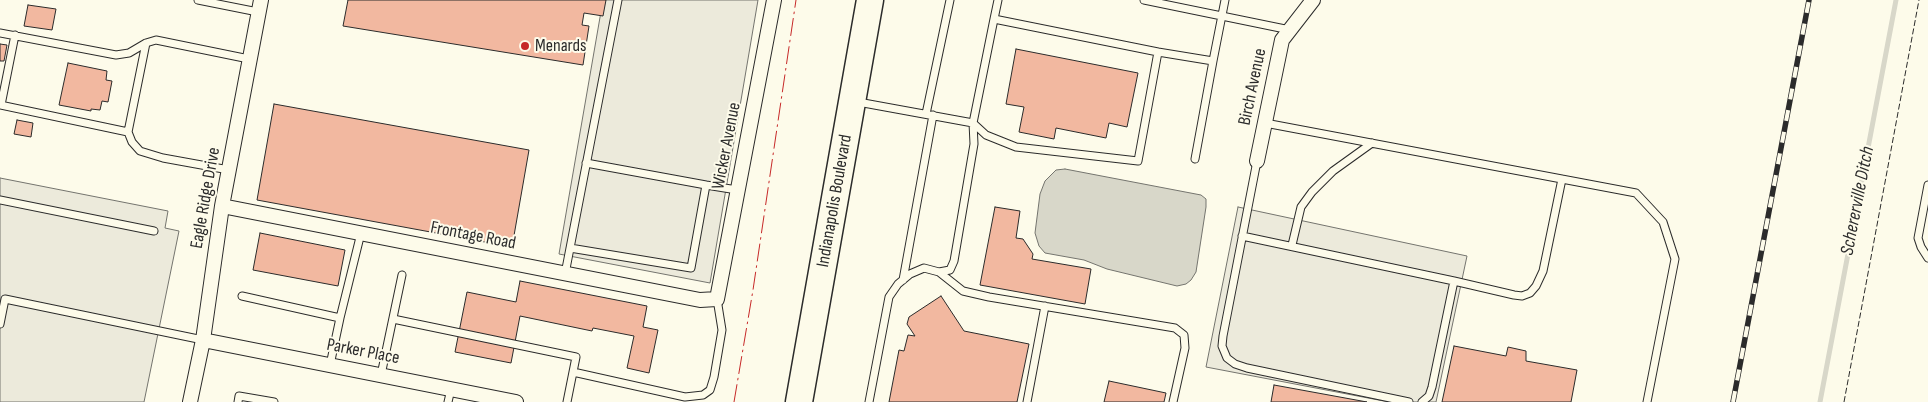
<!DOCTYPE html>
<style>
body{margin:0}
canvas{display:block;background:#fdfbea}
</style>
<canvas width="1928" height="402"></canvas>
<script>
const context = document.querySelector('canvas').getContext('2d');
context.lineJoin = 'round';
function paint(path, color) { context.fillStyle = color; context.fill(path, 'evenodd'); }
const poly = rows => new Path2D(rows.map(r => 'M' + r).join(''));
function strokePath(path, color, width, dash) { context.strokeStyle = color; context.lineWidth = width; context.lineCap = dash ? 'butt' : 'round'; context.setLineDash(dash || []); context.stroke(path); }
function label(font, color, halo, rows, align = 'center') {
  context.font = font + ' "Sofia Sans Condensed",sans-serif'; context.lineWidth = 4; context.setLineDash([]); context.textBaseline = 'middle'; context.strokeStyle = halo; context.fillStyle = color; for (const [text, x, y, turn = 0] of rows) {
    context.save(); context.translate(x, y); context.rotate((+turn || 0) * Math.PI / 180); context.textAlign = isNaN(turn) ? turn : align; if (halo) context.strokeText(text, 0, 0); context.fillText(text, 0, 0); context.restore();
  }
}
const parking = poly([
 [603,0,758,0,710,283,559,254,603,0],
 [0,178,168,211,165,228,179,231,144,402,0,402,0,178],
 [1238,207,1467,256,1436,402,1389,402,1206,367,1238,207]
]);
const water = poly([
 [1065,169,1201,195,1206,199,1206,207,1196,272,1191,280,1186,284,1177,286,1107,269,1084,260,1045,253,1039,246,1035,233,1040,194,1045,181,1056,170,1065,169]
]);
const stream = poly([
 [1820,402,1896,0]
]);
const building = poly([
 [348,0,606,0,603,16,584,13,582,25,589,26,583,65,343,26,348,0],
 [28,5,56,9,52,30,24,26,28,5],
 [0,44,7,45,4,61,0,61,0,44],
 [1016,49,1138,73,1127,127,1109,123,1106,138,1056,128,1054,139,1019,132,1024,107,1006,104,1016,49],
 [68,63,107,71,106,80,112,81,108,102,102,101,100,110,91,109,91,111,59,105,68,63],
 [274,104,529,150,512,247,257,200,274,104],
 [17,120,33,123,31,137,14,134,17,120],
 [995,207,1020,211,1016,238,1023,239,1033,254,1032,259,1091,269,1085,304,980,285,995,207],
 [260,233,345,250,338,286,253,270,260,233],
 [520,281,647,306,643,327,658,330,649,373,627,368,634,336,593,328,592,331,520,316,511,363,455,352,467,292,516,302,520,281],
 [941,296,964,331,1029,344,1017,402,889,402,899,350,904,351,908,335,915,336,907,324,909,317,941,296],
 [1454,346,1506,356,1508,347,1526,351,1526,361,1577,370,1571,402,1442,402,1454,346],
 [1109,381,1166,393,1164,402,1104,402,1109,381],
 [1274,385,1367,402,1271,402,1274,385]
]);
const lane = poly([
 [198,0,258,12],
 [1144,0,1290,30],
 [994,19,1158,52,1138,161,1016,147,986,135,973,123,994,19,998,0],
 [0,33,116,55,129,53,146,43,156,40,249,59],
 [1158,52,1213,61,1195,159],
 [1213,61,1225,0],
 [858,102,973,123,974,144,954,261,950,270,939,272,924,268,910,274,898,284,889,297,869,402],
 [0,105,128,132,146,43],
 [1,105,15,35],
 [926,114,950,0],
 [1265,123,1636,193,1663,222,1675,259,1647,402],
 [128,132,132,142,140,151,163,158,229,170],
 [1257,161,1223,336,1222,346,1227,358,1235,364,1247,368,1409,402],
 [586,163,706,185],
 [1928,185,1918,238,1921,247,1928,258],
 [0,200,154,231],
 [1242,236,1454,281,1432,387,1429,396,1422,402],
 [1292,245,1301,207,1312,192,1333,171,1372,143],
 [570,248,691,268,706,185,737,190],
 [939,272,963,291,989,297,1175,328,1184,335,1185,348,1173,402],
 [565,274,618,0],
 [903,280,933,115],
 [1454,281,1514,295,1522,296,1530,293,1536,286,1543,271,1562,179],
 [242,296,340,318,361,233],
 [393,319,576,357,567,402],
 [0,324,5,299,203,340],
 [330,365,340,318],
 [573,372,685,397,703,395,710,390,714,377,722,330,717,299],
 [381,375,402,275],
 [238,402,239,396,274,402],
 [448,402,451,389],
 [1027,402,1045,306]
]);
const street = poly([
 [1257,161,1282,40,1313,0],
 [222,206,700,300,717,299,774,0],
 [203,340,516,402],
 [190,402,203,340,222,206,261,0]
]);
const highway = poly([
 [799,402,870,0]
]);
const rail = poly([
 [1733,402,1809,0]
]);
const fence = poly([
 [1844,402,1919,0]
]);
const power = poly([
 [734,402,753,290,796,0]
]);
const markers = [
 [525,46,5,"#c62828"]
];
const poiNames = [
 ["Menards",535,46]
];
const streetNames = [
 ["Birch Avenue",1253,87,-78],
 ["Wicker Avenue",727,146,-79],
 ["Eagle Ridge Drive",206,198,-80],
 ["Indianapolis Boulevard",835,201,-80],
 ["Frontage Road",473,236,11],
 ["Parker Place",363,352,11]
];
const waterNames = [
 ["Schererville Ditch",1858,201,-79]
];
paint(parking, '#eceadb');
strokePath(parking, '#74746e', 1);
paint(water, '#d8d7c9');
strokePath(water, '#74746e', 1);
strokePath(stream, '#d8d7c9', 5);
paint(building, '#f2b8a0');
strokePath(building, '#2b2b2b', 1);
strokePath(lane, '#2b2b2b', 9);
strokePath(street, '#2b2b2b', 16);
strokePath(highway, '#2b2b2b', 29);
strokePath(lane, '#fdfbea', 7);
strokePath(street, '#fdfbea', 14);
strokePath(highway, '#fdfbea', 26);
strokePath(rail, '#2b2b2b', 5.5);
strokePath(rail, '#fdfbea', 4, [11]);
strokePath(fence, '#2b2b2b', 1, [6, 2.5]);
strokePath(power, '#c62828', 1, [18, 4, 2.5, 4]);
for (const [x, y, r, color] of markers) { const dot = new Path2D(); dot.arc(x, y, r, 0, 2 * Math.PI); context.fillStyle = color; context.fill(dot); strokePath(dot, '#fdfbea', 2); }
label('18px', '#2b2b2b', '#fdfbea', poiNames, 'left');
label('18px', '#2b2b2b', '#fdfbea', streetNames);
label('italic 19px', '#2b2b2b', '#fdfbea', waterNames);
</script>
